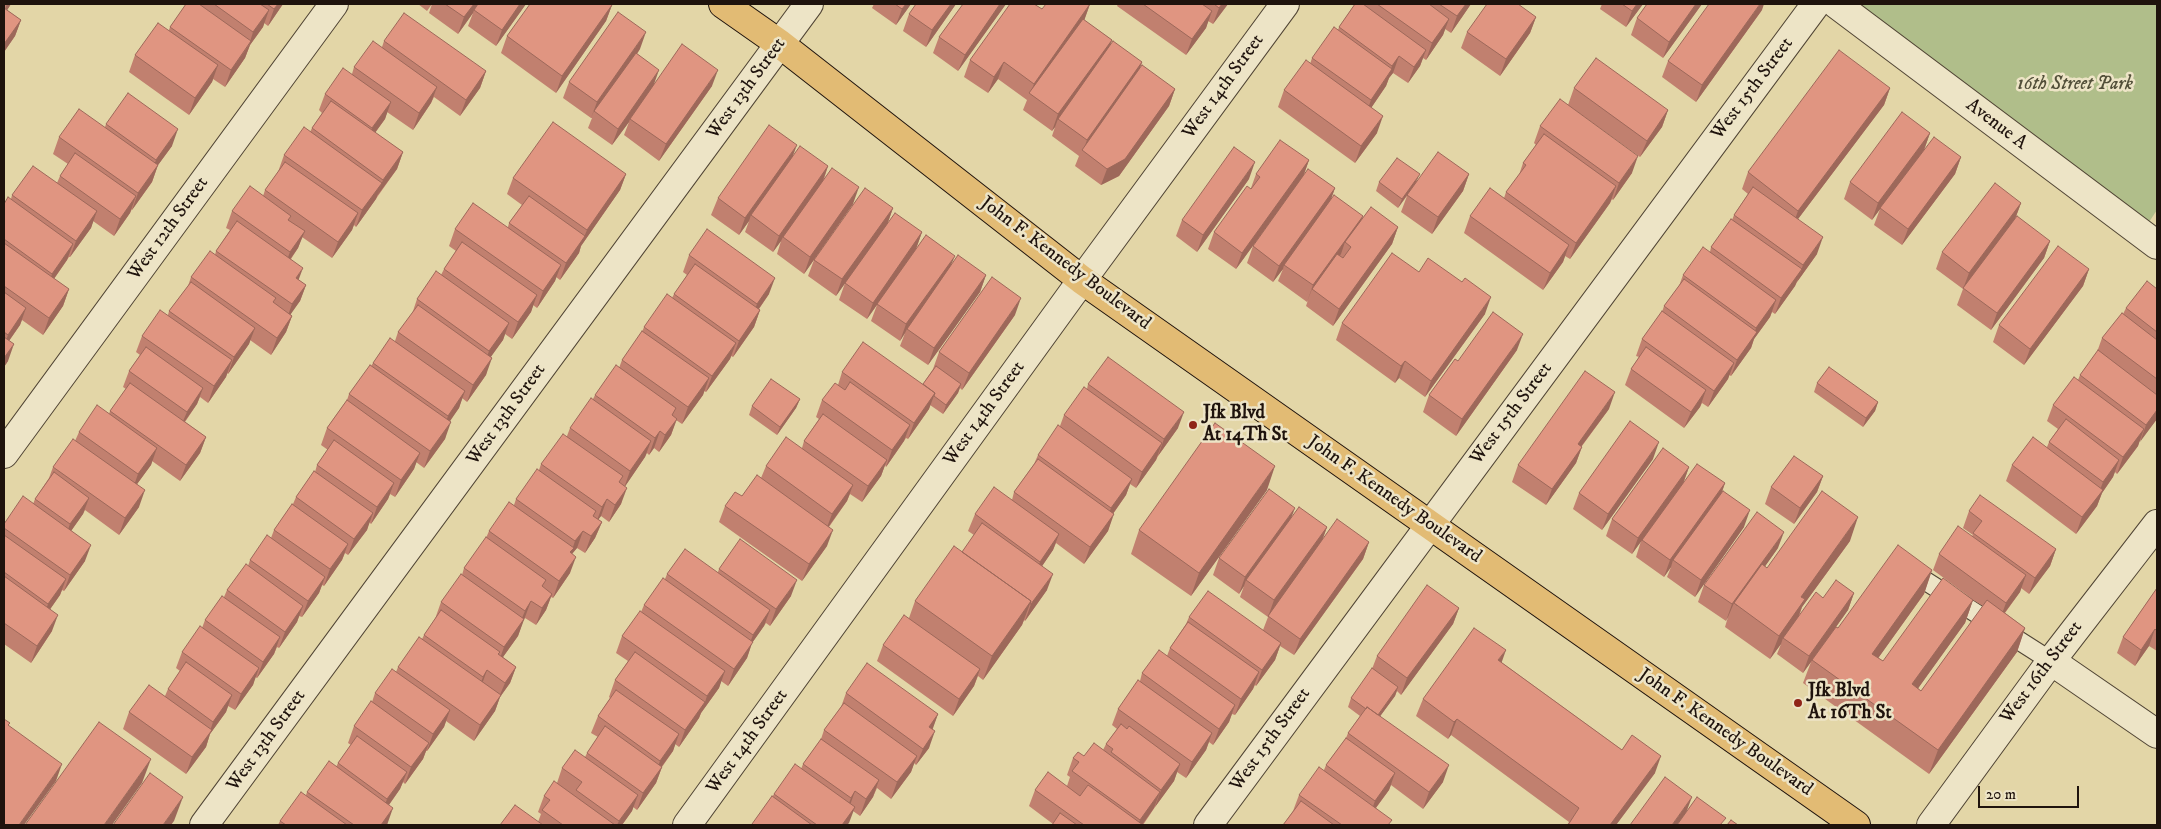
<!DOCTYPE html>
<style>
body{margin:0}
#map{position:relative;width:2161px;height:829px;overflow:hidden;background:#e3d6a7;font-family:"IM FELL DW Pica",serif}
canvas{display:block}
.frame{position:absolute;inset:0;border:5px solid #1f130d;pointer-events:none}
.scale{position:absolute;left:1978px;top:786px;width:101px;height:22px;box-sizing:border-box;border:2px solid #1f130d;border-top:0;padding-left:6px;font-size:15px;line-height:18px;white-space:nowrap;color:#1f130d;-webkit-text-stroke:4px #ede4c6;paint-order:stroke}
</style>
<div id="map">
<canvas width="2161" height="829"></canvas>
<div class="frame"></div>
<div class="scale">20 m</div>
</div>
<script>
const context = document.querySelector('canvas').getContext('2d');
context.lineJoin = 'round';
function paint(path, color) { context.fillStyle = color; context.fill(path, 'evenodd'); }
const poly = rows => new Path2D(rows.map(r => 'M' + r).join(''));
function strokePath(path, color, width, dash) { context.strokeStyle = color; context.lineWidth = width; context.lineCap = dash ? 'butt' : 'round'; context.setLineDash(dash || []); context.stroke(path); }
function label(font, color, halo, rows, align = 'center') {
  context.font = font + ' "IM FELL DW Pica",serif'; context.lineWidth = 5; context.setLineDash([]); context.textBaseline = 'middle'; context.strokeStyle = halo; context.fillStyle = color; for (const [text, x, y, turn = 0] of rows) {
    context.save(); context.translate(x, y); context.rotate((+turn || 0) * Math.PI / 180); context.textAlign = isNaN(turn) ? turn : align; if (halo) context.strokeText(text, 0, 0); context.fillText(text, 0, 0); context.restore();
  }
}
const green = poly([
 [1836,4,2157,4,2157,210,2141,234]
]);
const service = poly([
 [1910,571,2051,661]
]);
const minor = poly([
 [4,454,334,4],
 [2051,661,2157,734],
 [204,825,809,4],
 [687,825,1082,280,1285,4],
 [1208,825,1816,4],
 [1931,825,2051,661,2157,524]
]);
const tertiary = poly([
 [1836,4,2157,245]
]);
const primary = poly([
 [723,4,780,44,1082,280,1856,825]
]);
const wall = poly([
 [4,4,11,4,7,10,21,20,15,36,4,52],
 [184,4,283,4,268,26,264,23,263,27,250,45,245,58,225,87,213,79,212,82,189,115,129,72,135,55,169,30,170,27,186,5],
 [418,4,432,4,427,11],
 [432,4,526,4,496,46,468,26,473,13,458,34,429,13],
 [874,4,911,4,896,25,872,8],
 [956,4,926,47,903,31,909,14],
 [963,4,1006,4,958,71,933,53,939,37],
 [1090,4,1084,20,1112,40,1109,48,1142,62,1140,68,1175,89,1169,106,1119,176,1101,185,1075,166,1079,156,1052,136,1055,127,1052,131,1023,110,1027,100,998,79,988,93,964,77,970,60,1042,9],
 [1118,4,1228,4,1213,24,1208,21,1206,28,1186,55,1117,6],
 [1355,4,1471,4,1451,33,1445,29,1443,35,1426,60,1423,58,1420,66,1408,83,1393,73,1389,78,1386,86,1371,108,1377,133,1355,163,1278,107,1284,90,1310,64,1312,58,1338,30,1339,27],
 [1602,4,1643,4,1626,27,1600,9],
 [1647,4,1702,4,1663,58,1631,35,1637,18],
 [612,5,606,21,556,93,501,53,507,36],
 [1762,10,1696,102,1662,77,1668,61],
 [1536,17,1530,33,1500,76,1461,48,1467,32],
 [384,41,486,71,480,88,460,116,434,97,431,103,413,130,387,112,385,119,375,133,403,152,397,169,356,227,354,225,352,230,332,258,302,237,298,248,291,259,299,280,306,285,300,301,290,314,292,316,286,332,271,355,250,340,249,344,228,374,227,373,226,377,208,403,200,397,197,404,185,422,206,437,200,453,180,481,152,461,151,465,137,484,139,507,119,535,85,510,83,514,71,531,85,561,64,591,62,590,60,595,50,609,52,631,31,663,4,644,4,528,33,504,35,499,49,478,53,467,75,441,79,432,109,414,110,411,126,389,123,387,129,371,140,355,136,352,142,336,168,315,169,311,188,286,191,277,215,255,216,251,230,230,226,228,232,211,263,196,265,190,278,172,284,155,310,132,312,128,322,113,319,110,325,94,352,74,354,67,382,47],
 [640,49,637,54,654,84,712,86,659,161,624,135,629,122,612,145,588,128,592,118,591,118,563,98,569,82],
 [1574,88,1668,110,1662,127,1640,157,1576,111,1632,173,1613,200,1612,199,1610,203,1570,259,1565,256,1563,262,1543,290,1464,233,1470,216,1504,198,1506,192,1519,175,1523,163,1536,145,1534,143,1540,126,1568,105],
 [1890,88,1884,105,1798,219,1817,254,1797,282,1795,286,1775,314,1772,312,1770,317,1754,339,1751,348,1731,376,1729,375,1728,379,1708,407,1702,403,1700,407,1684,428,1625,385,1631,369,1639,357,1636,356,1642,339,1662,312,1664,306,1679,286,1683,275,1710,252,1711,247,1732,220,1734,215,1748,194,1742,189,1748,172],
 [106,124,172,146,158,165,152,182,132,210,132,209,130,213,114,236,93,221,91,228,70,257,69,257,67,260,54,279,69,289,63,306,43,335,22,320,20,325,9,341,8,361,4,367,4,204,11,199,12,195,57,183,60,176,68,164,53,154,59,137,105,127],
 [1930,133,1924,150,1961,157,1955,174,1902,245,1874,225,1880,209,1872,220,1844,199,1850,182],
 [793,156,828,166,824,179,853,204,804,274,777,254,781,241,773,252,745,232,749,221,739,235,711,215,718,198],
 [1309,160,1303,177,1236,269,1208,249,1214,232,1251,188,1256,174],
 [626,174,620,190,581,246,579,253,560,280,556,277,555,281,537,308,533,305,531,312,512,339,505,334,503,340,490,357,486,375,467,402,462,398,459,408,449,421,445,439,424,468,416,462,414,469,395,497,390,494,388,499,371,524,369,522,367,530,348,555,345,553,342,560,324,586,322,585,319,593,302,617,299,616,297,622,279,648,277,647,274,654,257,678,255,677,253,685,235,710,228,706,226,712,210,734,206,747,186,774,123,729,129,712,165,696,168,689,180,671,176,668,182,652,202,628,205,620,224,597,227,590,248,566,250,560,271,538,274,530,293,504,296,497,315,472,317,465,328,450,321,445,327,428,347,400,349,394,371,366,373,363,395,341,398,332,412,314,417,299,441,275,444,269,456,251,449,246,455,229,508,227,509,223,522,205,507,194,513,178],
 [1469,174,1463,191,1432,234,1401,212,1407,196,1398,208,1376,191,1379,182,1417,181],
 [1249,179,1197,252,1176,236,1182,220],
 [1335,188,1330,201,1363,216,1361,221,1398,227,1392,244,1333,326,1306,306,1308,300,1307,302,1278,281,1283,269,1273,282,1247,263,1253,246],
 [2021,203,2015,219,2050,241,2044,258,1991,330,1957,305,1963,289,1936,269,1942,252],
 [893,208,887,225,922,232,916,249,951,265,986,275,980,292,928,365,900,346,905,333,900,341,871,321,877,305,867,319,839,300,845,283,836,296,808,276,814,260],
 [689,255,769,294,759,309,760,310,754,327,733,357,731,356,730,359,706,392,704,391,703,395,682,424,676,420,671,435,659,452,654,448,649,455,647,453,645,457,625,486,621,504,609,522,601,516,598,519,602,522,595,538,585,553,577,548,572,554,570,573,553,598,551,597,546,610,536,625,525,618,523,621,518,636,503,657,516,667,510,683,500,697,495,711,474,741,446,721,444,727,427,751,426,751,423,759,405,784,403,782,400,789,389,805,387,825,278,825,280,821,306,795,307,792,336,767,338,763,351,745,348,743,354,726,372,702,375,693,396,672,398,667,422,639,424,635,435,619,441,602,462,575,464,568,486,538,489,531,514,505,516,499,539,470,541,464,567,436,570,428,593,399,595,395,619,368,622,360,642,332,644,327,672,298,674,294,687,275,683,272],
 [2089,269,2083,286,2024,365,1993,342,1999,325],
 [1419,272,1485,314,1425,397,1399,378,1395,383,1336,340,1342,323],
 [2157,289,2157,419,2139,442,2138,446,2117,474,2115,472,2113,477,2102,493,2097,506,2076,534,2006,481,2012,465,2047,447,2049,442,2058,429,2047,421,2053,405,2078,380,2080,375,2097,352,2102,338,2123,314,2126,308],
 [1015,315,962,390,960,388,958,393,943,414,930,405,929,409,908,439,906,438,904,441,886,467,885,465,881,476,862,502,850,494,847,501,829,527,827,546,802,581,719,522,725,506,742,496,761,478,766,466,802,448,804,441,819,419,816,417,822,400,838,385,842,372,923,384,933,369,939,352],
 [1517,350,1456,436,1423,412,1429,395,1458,361],
 [1817,383,1878,402,1875,411,1863,427,1814,392],
 [1088,384,1178,428,1158,456,1156,460,1136,488,1130,484,1126,495,1113,514,1108,531,1084,564,1056,543,1053,550,1042,566,1047,590,1025,621,1024,620,1022,625,983,680,978,676,974,686,953,716,877,661,883,645,909,618,915,601,962,552,974,535,968,531,975,514,1012,500,1014,492,1034,464,1038,455,1060,426,1064,415,1087,389],
 [800,399,796,408,777,435,749,415,752,406],
 [1609,409,1582,446,1576,463,1546,505,1512,482,1518,465],
 [1653,459,1602,530,1573,509,1579,493],
 [1689,467,1683,483,1725,483,1722,492,1744,527,1695,597,1667,577,1671,567,1664,577,1636,557,1641,541,1632,554,1606,536,1612,519],
 [1823,476,1817,492,1794,524,1765,504,1771,487],
 [1267,490,1191,596,1131,554,1139,530],
 [1969,511,2056,549,2050,566,2029,594,2021,588,2020,592,2005,613,2025,628,2017,652,1929,774,1803,683,1811,662,1803,673,1777,654,1781,644,1770,659,1725,627,1728,617,1726,621,1698,602,1704,585,1778,548,1765,566,1767,568,1850,541,1802,607,1799,616,1823,598,1854,593,1848,610,1836,627,1838,628,1932,570,1924,594,1878,658,1883,661,1971,598,1933,570,1939,554,1972,536,1973,535,1963,528],
 [1973,600,1983,606,1921,691,1918,688,1965,623],
 [1292,517,1327,527,1322,540,1369,542,1363,559,1294,655,1280,646,1275,660,1256,686,1255,685,1253,689,1235,715,1232,714,1229,722,1213,745,1209,742,1206,750,1186,778,1177,772,1174,781,1155,807,1143,825,1052,825,1053,824,1029,806,1035,790,1067,786,1070,777,1067,775,1073,758,1084,756,1103,750,1106,744,1117,729,1112,725,1118,709,1140,681,1142,673,1167,656,1170,648,1186,624,1189,617,1263,630,1268,617,1240,597,1244,586,1239,594,1213,575,1219,558],
 [719,569,791,596,770,626,766,623,764,626,752,643,747,658,728,686,721,681,719,688,701,713,699,718,679,747,675,744,673,751,662,767,656,783,637,810,633,807,632,811,622,825,500,825,538,822,541,814,538,812,544,796,557,783,562,768,585,757,587,753,598,737,591,733,598,716,610,698,609,697,615,680,628,661,616,653,622,636,641,612,644,605,665,579,667,574,718,572],
 [2157,588,2157,651,2149,646,2135,666,2117,653,2123,637],
 [1459,608,1453,624,1401,695,1397,691,1395,696,1380,716,1443,782,1423,809,1391,785,1389,790,1376,808,1390,825,1283,825,1293,811,1299,795,1324,770,1326,765,1346,738,1348,733,1360,716,1348,707,1351,698,1372,669,1377,656],
 [1501,662,1622,750,1655,773,1616,825,1567,825,1569,822,1451,735,1448,739,1416,716,1423,699],
 [846,693,938,714,932,729,929,748,916,765,914,763,911,772,891,799,877,788,873,797,860,816,853,811,847,825,752,825,772,796,772,797,774,794,801,769,803,764,821,739,824,730,841,707]
]);
const shadedWall = poly([
 [7,4,11,4,4,15,4,12],
 [278,4,283,4,268,26,274,9],
 [474,4,479,4,474,10,473,13,458,34,464,17],
 [520,4,526,4,496,46,502,30],
 [906,4,911,4,896,25,902,9],
 [951,4,956,4,926,47,932,30],
 [1000,4,1006,4,958,71,965,55],
 [1090,4,1084,21,1030,94,1034,84],
 [1222,4,1228,4,1213,24,1219,8],
 [1466,4,1471,4,1451,33,1457,16],
 [1637,4,1643,4,1626,27,1632,11],
 [1696,4,1702,4,1663,58,1669,42],
 [1760,4,1764,4,1762,10,1696,102,1702,85],
 [612,5,606,21,556,93,562,76],
 [269,10,263,27,250,45,245,58,225,87,231,70,249,45,253,32],
 [1212,11,1206,28,1186,55,1192,39],
 [1536,17,1530,33,1500,76,1506,59],
 [1449,19,1443,35,1426,60,1432,43],
 [21,20,15,36,4,52,4,44],
 [646,32,640,49,595,112,594,111,591,118,597,102],
 [1112,40,1106,56,1058,119,1055,127,1052,131,1058,114],
 [1426,50,1420,66,1408,83,1414,67],
 [1399,56,1393,73,1389,78,1386,86,1365,117,1371,100,1389,74,1392,66],
 [1004,62,998,79,988,93,994,77],
 [1142,62,1136,79,1083,151,1087,140],
 [218,65,212,82,189,115,195,98],
 [659,70,653,87,630,119,629,122,612,145,618,129],
 [718,70,712,86,659,161,666,144],
 [486,71,480,88,460,116,466,100],
 [437,87,431,103,413,130,419,113],
 [1890,88,1884,105,1792,227,1798,211],
 [1175,89,1169,106,1119,176,1101,185,1107,169],
 [391,102,385,119,366,145,372,128],
 [1668,110,1662,127,1640,157,1647,141],
 [1383,116,1377,133,1355,163,1361,146],
 [178,129,172,146,150,176,156,160],
 [1930,133,1924,150,1872,220,1878,203],
 [797,145,791,161,751,215,749,221,739,235,745,218],
 [403,152,397,169,377,196,383,180],
 [1638,156,1632,173,1613,200,1619,183],
 [1961,157,1955,174,1902,245,1908,229],
 [1309,160,1303,177,1236,269,1242,253],
 [1255,162,1249,179,1197,252,1203,235],
 [158,165,152,182,132,210,138,193],
 [828,166,822,183,783,237,781,241,773,252,779,236],
 [626,174,620,190,581,246,579,253,560,280,566,263,584,237,587,230],
 [1420,174,1416,182,1398,208,1402,199],
 [1469,174,1463,191,1432,234,1438,217],
 [382,183,376,199,356,227,362,210],
 [1616,186,1610,203,1570,259,1576,243],
 [859,187,853,204,804,274,810,257],
 [1335,188,1329,205,1284,265,1283,269,1273,282,1279,266],
 [136,196,130,213,114,236,120,219],
 [2021,203,2015,219,1963,289,1969,273],
 [893,208,887,225,836,296,842,279],
 [97,211,91,228,70,257,76,241],
 [358,213,352,230,332,258,338,242],
 [1363,216,1357,232,1345,242,1341,254,1315,291,1312,289,1307,302,1313,285],
 [1398,227,1392,244,1333,326,1339,309],
 [305,231,298,248,284,268,290,252],
 [922,232,916,249,867,319,873,303],
 [1823,237,1817,254,1797,282,1803,265],
 [2050,241,2044,258,1991,330,1997,313],
 [73,244,67,260,46,290,52,274],
 [1569,245,1563,262,1543,290,1550,273],
 [955,256,948,272,907,329,905,333,900,341,906,324],
 [561,265,555,281,537,308,543,291],
 [303,268,297,284,296,278],
 [1802,269,1795,286,1775,314,1781,298],
 [2089,269,2083,286,2024,365,2030,349],
 [986,275,980,292,928,365,934,348],
 [775,278,769,294,751,320,757,304],
 [306,285,300,301,286,321,292,304],
 [69,289,63,306,43,335,49,318],
 [537,295,531,312,512,339,518,322],
 [1491,297,1485,314,1425,397,1431,381],
 [1021,298,1015,315,962,390,969,373],
 [1776,300,1770,317,1754,339,1751,348,1731,376,1737,360,1753,337,1756,328],
 [26,308,20,325,4,348,4,346,8,335],
 [760,310,754,327,733,357,739,341],
 [292,316,286,332,271,355,277,338],
 [509,323,503,340,483,368,489,351],
 [255,328,249,344,228,374,234,357],
 [1523,334,1517,350,1456,436,1462,419],
 [736,343,730,359,706,392,712,376],
 [14,344,8,361,4,367,4,358],
 [492,358,486,375,467,402,473,385],
 [232,360,226,377,208,403,214,386],
 [1405,361,1399,378,1395,383,1401,366],
 [1734,363,1728,379,1708,407,1714,391],
 [709,378,703,395,682,424,688,407],
 [961,384,958,393,943,414,946,405],
 [203,388,197,404,180,428,187,412],
 [1706,390,1700,407,1684,428,1691,412],
 [465,391,459,408,442,433,448,416],
 [1615,392,1609,409,1571,460,1578,444],
 [935,393,929,409,908,439,914,423],
 [800,399,796,408,777,435,780,427],
 [1878,402,1875,411,1863,427,1866,418],
 [2157,410,2157,419,2140,442,2146,425],
 [1184,412,1178,428,1158,456,1164,439],
 [677,419,671,435,659,452,665,435],
 [451,422,445,439,424,468,430,451],
 [910,425,904,441,886,467,892,450],
 [2144,429,2138,446,2117,474,2123,457],
 [660,431,654,448,649,455,655,438],
 [206,437,200,453,180,481,186,465],
 [651,441,645,457,624,488,630,471],
 [1659,442,1653,459,1602,530,1608,514],
 [1162,443,1156,460,1136,488,1142,472],
 [1582,447,1576,463,1546,505,1552,489],
 [157,448,151,465,132,491,138,474],
 [420,453,414,469,395,497,401,480],
 [887,460,881,476,862,502,868,486],
 [2119,460,2113,477,2102,493,2097,506,2076,534,2082,517,2098,495,2103,482],
 [1275,466,1267,490,1191,596,1199,573],
 [1689,467,1683,484,1632,554,1638,538],
 [1823,476,1817,492,1794,524,1800,508],
 [1132,479,1126,495,1105,525,1111,508],
 [394,483,388,499,371,524,377,507],
 [1725,483,1719,500,1673,560,1671,567,1664,577,1670,560],
 [853,485,847,501,826,530,832,514],
 [627,488,621,504,609,522,615,505],
 [145,490,139,507,119,535,125,518],
 [89,498,83,514,64,541,70,524],
 [607,499,601,516,596,523,602,507],
 [1295,508,1289,524,1246,580,1244,586,1239,594,1245,577],
 [1750,510,1744,527,1695,597,1701,580],
 [373,513,367,530,348,555,354,539],
 [1114,514,1108,531,1084,564,1090,547],
 [1858,517,1850,541,1802,607,1796,623,1783,638,1781,644,1770,659,1779,636,1801,597],
 [602,522,595,538,585,553,591,536],
 [1327,527,1321,544,1268,617,1274,600],
 [833,530,827,546,802,581,809,564],
 [583,531,577,548,571,555,570,552,572,550,575,541],
 [1784,532,1778,548,1737,606,1734,603,1728,617,1726,621,1732,604],
 [1059,534,1053,550,1034,578,1040,562],
 [1369,542,1363,559,1294,655,1300,639],
 [348,544,342,560,324,586,330,569],
 [91,545,85,561,64,591,70,575],
 [2056,549,2050,566,2029,594,2035,578],
 [576,557,570,573,553,598,559,581],
 [1932,570,1924,594,1864,678,1872,654],
 [1053,574,1047,590,1025,621,1031,604],
 [2026,575,2020,592,2000,619,2006,603],
 [325,577,319,593,302,617,308,601],
 [66,579,60,595,42,621,48,604],
 [797,580,791,596,770,626,776,609],
 [1854,593,1848,610,1803,673,1809,656],
 [552,594,546,610,536,625,542,608],
 [1973,600,1965,623,1904,708,1912,684],
 [531,601,518,636,498,664,504,647,519,625,525,611],
 [1031,601,1022,625,983,680,992,656],
 [303,606,297,622,279,648,285,632],
 [1459,608,1453,624,1401,695,1407,678],
 [770,610,764,626,752,643,747,658,728,686,734,669,747,650,753,635],
 [58,615,52,631,31,663,37,646],
 [2025,628,2017,652,1929,774,1938,750],
 [2155,629,2149,646,2135,666,2141,650],
 [280,637,274,654,257,678,263,662],
 [1281,643,1275,660,1256,686,1262,670],
 [1506,650,1500,667,1498,660],
 [516,667,510,683,500,697,495,711,474,741,480,725,499,697,505,683],
 [259,668,253,685,235,710,241,694],
 [980,669,974,686,953,716,959,699],
 [487,670,481,687,477,693,483,677],
 [725,671,719,688,701,713,699,718,679,747,685,730,705,702,707,696],
 [1259,672,1253,689,1235,715,1241,699],
 [1398,687,1395,696,1373,726,1377,717],
 [232,695,226,712,210,734,206,747,186,774,192,757,209,734,213,722],
 [1235,705,1229,722,1213,745,1219,729],
 [450,710,444,727,427,751,433,734],
 [938,714,932,731,929,727],
 [1457,719,1451,735,1448,739,1454,722],
 [935,731,929,748,916,765,923,749],
 [1212,733,1206,750,1186,778,1192,762],
 [679,734,673,751,654,777,660,761],
 [429,743,423,759,405,784,411,767],
 [917,756,911,772,891,799,897,782],
 [1661,756,1655,773,1616,825,1610,825],
 [151,759,142,783,112,825,104,825],
 [62,764,56,781,24,825,19,825],
 [1180,764,1174,781,1155,807,1161,790],
 [1449,765,1443,782,1423,809,1429,792],
 [662,767,656,783,637,810,643,793],
 [407,772,400,789,381,816,387,799],
 [1395,773,1389,790,1369,817,1375,801],
 [879,780,873,797,860,816,866,799],
 [855,791,849,808,845,814,851,798],
 [1160,792,1154,808,1142,825,1138,825,1140,820],
 [638,795,632,811,622,825,617,825,619,821],
 [183,797,174,821,171,825,163,825],
 [1692,797,1686,813,1677,825,1672,825],
 [855,807,849,823,847,825,842,825],
 [393,808,387,825,381,825]
]);
const building = poly([
 [186,4,199,4,251,41,231,70,170,27,186,4],
 [214,4,260,4,269,10,253,32,214,4],
 [267,4,278,4,274,9,267,4],
 [445,4,474,4,464,17,445,4],
 [478,4,520,4,502,30,474,10,478,4],
 [530,4,611,4,612,5,562,76,507,36,530,4],
 [895,4,906,4,902,9,895,4],
 [916,4,951,4,932,30,909,14,916,4],
 [963,4,1000,4,965,55,939,37,963,4],
 [1010,4,1034,4,1042,9,1046,4,1090,4,1034,84,1004,62,994,77,970,60,1010,4],
 [1143,4,1202,4,1212,11,1192,39,1143,4],
 [1214,4,1222,4,1219,8,1214,4],
 [1355,4,1363,4,1426,50,1414,67,1399,56,1392,66,1339,27,1355,4],
 [1377,4,1429,4,1449,19,1432,43,1377,4],
 [1439,4,1466,4,1457,16,1439,4],
 [1487,4,1518,4,1536,17,1506,59,1467,32,1487,4],
 [1622,4,1637,4,1632,11,1622,4],
 [1647,4,1696,4,1669,42,1637,18,1647,4],
 [1709,4,1760,4,1702,85,1668,61,1709,4],
 [4,8,21,20,4,44,4,8],
 [618,12,646,32,597,102,569,82,618,12],
 [404,13,486,71,466,100,384,41,404,13],
 [1083,19,1112,40,1058,114,1029,93,1083,19],
 [158,23,218,65,195,98,135,55,158,23],
 [1334,27,1392,69,1371,100,1312,58,1334,27],
 [373,41,437,87,419,113,354,67,373,41],
 [1113,41,1142,62,1087,140,1058,119,1113,41],
 [682,44,718,70,666,144,630,119,682,44],
 [1839,50,1890,88,1798,211,1748,172,1839,50],
 [636,53,659,70,618,129,594,111,636,53],
 [1596,58,1668,110,1647,141,1574,88,1596,58],
 [1306,60,1383,116,1361,146,1284,90,1306,60],
 [1142,65,1175,89,1125,159,1107,169,1082,150,1142,65],
 [343,68,391,102,372,128,325,94,343,68],
 [128,93,178,129,156,160,106,124,128,93],
 [1560,99,1638,156,1619,183,1540,126,1560,99],
 [331,101,403,152,383,180,312,128,331,101],
 [79,109,158,165,138,193,59,137,79,109],
 [1902,112,1930,133,1878,203,1850,182,1902,112],
 [553,122,626,174,587,230,513,178,553,122],
 [769,125,797,145,745,218,718,198,769,125],
 [304,127,382,183,362,210,284,155,304,127],
 [1544,134,1616,186,1576,243,1506,192,1526,165,1523,163,1544,134],
 [1934,137,1961,157,1908,229,1880,208,1934,137],
 [1280,140,1309,160,1242,253,1214,232,1247,186,1251,189,1260,177,1256,174,1280,140],
 [800,146,828,166,779,236,751,215,800,146],
 [1234,147,1255,162,1203,235,1182,220,1234,147],
 [1438,152,1469,174,1438,217,1407,195,1438,152],
 [75,153,136,196,120,219,60,176,75,153],
 [1397,158,1420,174,1402,199,1379,182,1397,158],
 [285,162,358,213,338,242,265,190,285,162],
 [33,166,97,211,76,241,12,195,33,166],
 [832,168,859,187,810,257,783,237,832,168],
 [1308,169,1335,188,1279,266,1253,246,1308,169],
 [1995,183,2021,203,1969,273,1942,252,1995,183],
 [250,186,291,216,288,220,305,231,290,252,232,211,250,186],
 [1753,187,1823,237,1803,265,1734,215,1753,187],
 [865,188,893,208,842,279,814,260,865,188],
 [1490,188,1569,245,1550,273,1470,216,1490,188],
 [1334,195,1363,216,1313,285,1284,265,1334,195],
 [529,196,585,236,566,263,509,223,529,196],
 [8,197,73,244,52,274,4,239,4,204,8,197],
 [473,203,561,265,543,291,455,229,473,203],
 [1371,207,1398,227,1339,309,1312,289,1337,254,1343,258,1351,247,1345,242,1371,207],
 [895,213,922,232,873,303,845,283,895,213],
 [2017,216,2050,241,1997,313,1963,288,2017,216],
 [1731,219,1802,269,1781,298,1711,247,1731,219],
 [237,221,303,268,296,278,306,285,292,304,216,251,237,221],
 [707,229,775,278,757,304,689,255,707,229],
 [926,235,955,256,906,324,877,304,926,235],
 [462,242,537,295,518,322,444,269,462,242],
 [4,243,69,289,49,318,4,286,4,243],
 [2058,246,2089,269,2030,349,1999,325,2058,246],
 [1703,247,1776,300,1756,328,1683,275,1703,247],
 [210,251,276,298,273,302,292,316,277,338,191,277,210,251],
 [1392,253,1419,272,1428,258,1462,282,1465,278,1491,297,1431,381,1405,361,1401,366,1342,323,1392,253],
 [958,255,986,275,934,348,907,329,958,255],
 [695,264,760,310,739,341,674,294,695,264],
 [436,271,509,323,489,351,417,299,436,271],
 [992,277,1021,298,969,373,939,352,992,277],
 [1684,279,1757,332,1737,360,1664,306,1684,279],
 [2147,281,2157,289,2157,332,2126,308,2147,281],
 [191,282,255,328,234,357,169,311,191,282],
 [4,292,26,308,8,335,4,332,4,292],
 [667,294,736,343,712,376,644,327,667,294],
 [418,305,492,358,473,385,398,332,418,305],
 [160,310,232,360,214,386,142,336,160,310],
 [1662,311,1734,363,1714,391,1642,339,1662,311],
 [1493,312,1523,334,1462,419,1429,395,1455,359,1458,361,1493,312],
 [2122,313,2157,340,2157,379,2102,338,2122,313],
 [642,331,709,378,688,407,622,360,642,331],
 [4,337,14,344,4,358,4,337],
 [390,338,465,391,448,416,373,363,390,338],
 [863,342,935,393,914,423,842,372,863,342],
 [146,347,203,388,187,412,129,371,146,347],
 [1646,347,1706,390,1691,412,1631,369,1646,347],
 [2098,350,2157,395,2157,410,2146,425,2080,375,2098,350],
 [1108,357,1184,412,1164,439,1088,384,1108,357],
 [370,365,451,422,430,451,349,394,370,365],
 [616,365,676,408,672,415,677,419,665,435,660,431,655,438,595,395,616,365],
 [936,366,961,384,946,405,934,396,935,393,923,384,936,366],
 [1829,367,1878,402,1866,418,1817,383,1829,367],
 [1585,371,1615,392,1578,444,1582,447,1552,489,1518,465,1585,371],
 [2074,377,2144,429,2123,457,2053,405,2074,377],
 [771,379,800,399,780,427,752,406,771,379],
 [850,382,910,425,892,450,822,400,835,383,845,390,850,382],
 [130,383,206,437,186,465,110,411,130,383],
 [1084,387,1162,443,1142,472,1064,415,1084,387],
 [591,398,651,441,630,471,570,428,591,398],
 [347,400,420,453,401,480,327,428,347,400],
 [97,405,157,448,138,474,79,432,97,405],
 [823,414,887,460,868,486,804,441,823,414],
 [2066,419,2119,460,2103,482,2049,442,2066,419],
 [1630,421,1659,442,1608,514,1579,493,1630,421],
 [1215,423,1275,466,1199,573,1139,530,1215,423],
 [1058,425,1132,479,1111,508,1038,455,1058,425],
 [563,434,623,476,619,482,627,488,615,505,607,499,602,507,541,464,563,434],
 [786,437,853,485,832,514,766,466,786,437],
 [2033,437,2103,490,2082,517,2012,465,2033,437],
 [73,439,145,490,125,518,53,467,73,439],
 [334,440,394,483,377,507,317,465,334,440],
 [1663,448,1689,467,1638,538,1612,519,1663,448],
 [1794,456,1823,476,1800,508,1771,487,1794,456],
 [1038,459,1114,514,1090,547,1014,492,1038,459],
 [1697,464,1725,483,1670,560,1642,540,1697,464],
 [537,469,596,511,593,516,602,522,591,536,583,531,575,541,516,499,537,469],
 [314,471,373,513,354,539,296,497,314,471],
 [54,472,89,498,70,524,35,499,54,472],
 [757,475,833,530,809,564,725,506,735,492,742,496,757,475],
 [994,487,1059,534,1040,562,975,514,994,487],
 [1269,489,1295,508,1245,577,1219,558,1269,489],
 [1723,491,1750,510,1701,580,1673,560,1723,491],
 [1822,491,1858,517,1801,597,1805,599,1779,636,1734,603,1762,564,1767,568,1822,491],
 [1980,495,2056,549,2035,578,1973,533,1982,521,1969,511,1980,495],
 [23,496,91,545,70,575,4,528,4,524,23,496],
 [509,502,574,548,570,552,576,557,559,581,489,531,509,502],
 [292,504,348,544,330,569,274,530,292,504],
 [1299,507,1327,527,1274,600,1246,580,1299,507],
 [1757,512,1784,532,1732,604,1704,585,1757,512],
 [1337,519,1369,542,1300,639,1268,616,1337,519],
 [982,523,1053,574,1031,604,1030,604,1031,601,962,552,982,523],
 [1958,526,2026,575,2006,603,1939,554,1958,526],
 [4,535,66,579,48,604,4,572,4,535],
 [267,535,325,577,308,601,250,560,267,535],
 [486,537,546,580,542,586,552,594,542,608,531,601,525,611,464,568,486,537],
 [740,539,797,580,776,609,719,569,740,539],
 [1898,545,1932,570,1872,654,1883,661,1943,578,1973,600,1912,684,1921,691,1987,600,2025,628,1938,750,1812,660,1836,627,1838,628,1898,545],
 [954,546,1031,601,992,656,915,601,954,546],
 [685,549,770,610,753,635,667,574,685,549],
 [246,564,303,606,285,632,227,590,246,564],
 [461,574,524,619,504,647,441,602,461,574],
 [4,576,58,615,37,646,4,623,4,576],
 [663,578,753,642,734,669,644,605,663,578],
 [1836,580,1854,593,1809,656,1783,638,1816,592,1823,598,1836,580],
 [1427,585,1459,608,1407,678,1377,656,1427,585],
 [2157,588,2157,631,2155,629,2141,650,2123,637,2157,588],
 [1208,591,1281,643,1262,670,1189,617,1208,591],
 [222,596,280,637,263,662,205,620,222,596],
 [441,610,500,652,498,654,516,667,505,683,487,670,483,677,424,635,441,610],
 [640,611,725,671,707,696,622,636,640,611],
 [904,615,980,669,959,699,883,645,904,615],
 [1188,622,1259,672,1241,699,1170,648,1188,622],
 [200,626,259,668,241,694,182,652,200,626],
 [1474,628,1506,650,1498,660,1622,750,1632,735,1661,756,1610,825,1568,825,1579,808,1457,719,1454,722,1423,699,1474,628],
 [419,637,501,695,480,725,398,667,419,637],
 [1159,650,1235,705,1219,729,1142,673,1159,650],
 [635,652,705,702,685,730,615,680,635,652],
 [186,662,232,695,213,722,168,689,186,662],
 [867,663,938,714,929,727,935,731,923,749,846,693,867,663],
 [1372,668,1398,687,1378,715,1367,707,1366,709,1351,698,1372,668],
 [392,669,450,710,433,734,375,693,392,669],
 [1138,680,1212,733,1192,762,1118,709,1138,680],
 [149,685,212,730,192,757,129,712,149,685],
 [616,690,679,734,660,761,598,716,616,690],
 [371,701,429,743,411,767,354,726,371,701],
 [844,703,917,756,897,782,824,730,844,703],
 [1367,707,1449,765,1429,792,1348,733,1367,707],
 [4,719,10,723,8,725,62,764,19,825,4,825,4,719],
 [99,722,151,759,104,825,25,825,99,722],
 [1121,724,1127,729,1129,726,1180,764,1161,790,1111,752,1113,749,1106,744,1121,724],
 [605,726,662,767,643,793,587,753,605,726],
 [357,736,407,772,387,799,338,763,357,736],
 [1346,738,1395,773,1375,801,1326,765,1346,738],
 [821,739,879,780,866,799,855,791,851,798,803,764,821,739],
 [1094,743,1160,792,1140,820,1072,771,1079,762,1073,758,1078,752,1084,756,1094,743],
 [575,750,638,795,619,821,576,790,582,782,562,768,575,750],
 [329,761,393,808,381,825,354,825,307,792,329,761],
 [795,764,855,807,842,825,817,825,774,794,795,764],
 [1319,767,1392,820,1388,825,1342,825,1299,795,1319,767],
 [1048,772,1080,796,1088,785,1143,825,1084,825,1035,790,1048,772],
 [150,773,183,797,163,825,113,825,150,773],
 [1665,777,1692,797,1672,825,1630,825,1665,777],
 [554,781,615,825,563,825,542,810,550,800,544,796,554,781],
 [301,792,347,825,286,825,280,821,301,792],
 [772,796,812,825,753,825,752,824,772,796],
 [1697,797,1726,818,1720,825,1677,825,1697,797],
 [1301,801,1334,825,1283,825,1301,801],
 [515,805,543,825,500,825,515,805],
 [1060,813,1077,825,1052,825,1060,813],
 [1731,820,1738,825,1727,825,1731,820]
]);
const markers = [
 [1193,425,5,"#8f2418"],
 [1798,703,5,"#8f2418"]
];
const parkNames = [
 ["16th Street Park",2075,85]
];
const streetNames = [
 ["West 14th Street",1224,87,-54],
 ["West 13th Street",747,89,-54],
 ["West 15th Street",1753,89,-53],
 ["Avenue A",1996,125,37],
 ["West 12th Street",169,229,-54],
 ["John F. Kennedy Boulevard",1065,264,37],
 ["West 14th Street",985,414,-54],
 ["West 15th Street",1512,414,-53],
 ["West 13th Street",507,415,-54],
 ["John F. Kennedy Boulevard",1394,500,35],
 ["West 16th Street",2042,673,-53],
 ["John F. Kennedy Boulevard",1725,733,35],
 ["West 15th Street",1271,740,-54],
 ["West 13th Street",267,741,-54],
 ["West 14th Street",748,742,-54]
];
const poiNames = [
 ["Jfk Blvd",1203,414],
 ["At 14Th St",1203,436],
 ["Jfk Blvd",1808,692],
 ["At 16Th St",1808,714]
];
paint(green, '#b0be8a');
strokePath(service, '#504434', 20);
strokePath(minor, '#504434', 30);
strokePath(tertiary, '#504434', 30);
strokePath(primary, '#1f130d', 30);
strokePath(service, '#ede4c6', 18);
strokePath(minor, '#ede4c6', 28);
strokePath(tertiary, '#ede4c6', 28);
strokePath(primary, '#e2bb74', 28);
paint(wall, '#c1806f');
paint(shadedWall, '#9d685a');
paint(building, '#e09581');
strokePath(building, '#9d685a', 1);
for (const [x, y, r, color] of markers) { const dot = new Path2D(); dot.arc(x, y, r, 0, 2 * Math.PI); context.fillStyle = color; context.fill(dot); strokePath(dot, '#ede4c6', 2); }
label('italic 19px', '#524f39', '#ede4c6', parkNames);
label('19px', '#1f130d', '#ede4c6', streetNames);
label('bold 19px', '#1f130d', '#ede4c6', poiNames, 'left');
</script>
